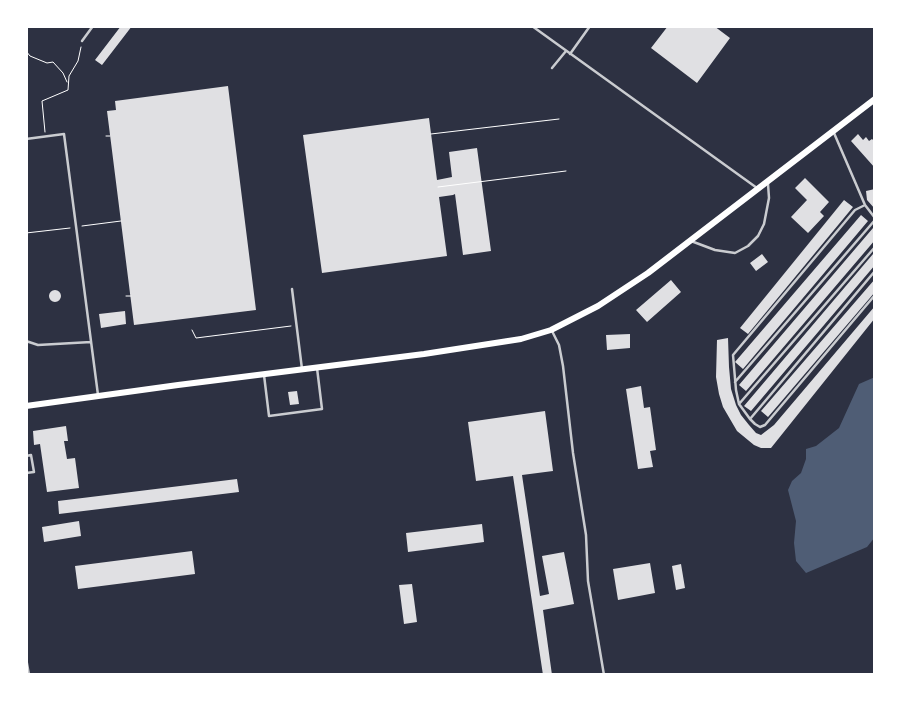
<!DOCTYPE html>
<style>
body{margin:0}
#map{position:relative;width:901px;height:701px;overflow:hidden;background:#2d3142;font-family:Literata,serif}
canvas{display:block}
.frame{position:absolute;inset:0;border:28px solid #fff;pointer-events:none}
</style>
<div id="map">
<canvas width="901" height="701"></canvas>
<div class="frame"></div>
</div>
<script>
const context = document.querySelector('canvas').getContext('2d');
context.lineJoin = 'round';
function paint(path, color) { context.fillStyle = color; context.fill(path, 'evenodd'); }
const poly = rows => new Path2D(rows.map(r => 'M' + r).join(''));
function strokePath(path, color, width, dash) { context.strokeStyle = color; context.lineWidth = width; context.lineCap = dash ? 'butt' : 'round'; context.setLineDash(dash || []); context.stroke(path); }
const water = poly([
 [875,377,875,537,867,547,806,573,796,561,794,543,796,521,788,490,792,481,801,473,806,459,806,449,816,446,839,428,859,384]
]);
const building = poly([
 [121,26,132,26,102,65,95,60],
 [668,26,714,26,730,38,697,83,651,48],
 [228,86,256,310,134,325,107,111,116,110,115,101],
 [429,118,437,180,452,177,449,152,477,148,491,251,463,255,455,194,453,195,439,197,447,256,322,273,303,135],
 [858,134,863,140,866,137,869,141,872,139,875,142,875,150,873,152,875,154,875,168,851,141],
 [805,178,829,202,820,212,824,216,808,233,791,217,807,200,795,188],
 [875,189,875,209,867,200,866,191],
 [844,200,853,207,748,334,740,328],
 [861,215,868,221,743,369,735,362],
 [873,228,875,230,875,240,746,391,739,385],
 [762,254,768,262,756,271,750,263],
 [873,254,875,256,875,265,751,411,744,406],
 [875,279,875,292,768,417,761,411],
 [671,280,681,292,647,322,636,310],
 '49 296a6 6 0 1 1 12 0a6 6 0 1 1-12 0Z',
 [875,306,875,318,771,448,761,448,754,445,737,431,723,407,719,394,716,377,717,340,728,338,729,367,731,389,736,405,741,415,749,425,756,433,761,435,774,425],
 [125,311,126,324,101,328,99,314],
 [630,334,630,348,607,350,606,335],
 [641,386,644,408,650,407,656,450,650,451,653,467,638,469,626,389],
 [297,391,299,404,290,405,288,392],
 [545,411,553,471,522,475,540,596,549,594,542,556,564,552,574,604,543,610,552,675,543,675,513,476,476,481,468,422],
 [66,426,68,441,64,441,67,459,75,458,79,488,47,492,40,444,34,445,33,431],
 [237,479,239,492,59,514,58,501],
 [79,521,81,536,44,542,42,527],
 [482,524,484,542,408,552,406,533],
 [192,551,195,574,78,589,75,566],
 [650,563,655,593,618,600,613,569],
 [681,564,685,588,676,590,672,566],
 [412,584,417,622,404,624,399,585]
]);
const path = poly([
 [26,51,30,56,47,63,53,62,63,73,67,82],
 [45,132,42,101,68,90,69,76,78,61,81,47],
 [431,134,559,119],
 [106,136,110,136],
 [438,187,566,171],
 [82,226,121,221],
 [26,233,70,228],
 [126,296,131,296],
 [192,330,196,338,291,326]
]);
const service = poly([
 [532,26,757,188],
 [82,41,93,26],
 [570,54,590,26],
 [552,68,566,51],
 [834,133,865,205,875,218],
 [26,139,64,134,98,395],
 [691,241,715,250,735,253,748,246,758,236,764,224,769,198,768,184],
 [875,271,750,419,755,424,760,427,765,425,875,295],
 [292,289,302,369],
 [552,331,559,345,563,366,573,453,586,535,588,581,604,675],
 [26,341,38,345,91,342],
 [264,375,269,416,322,409,317,368],
 [735,382,875,220],
 [739,404,875,247],
 [750,419,739,404,736,390,733,355,855,210,865,205],
 [26,456,31,455,34,472,26,473],
 [26,658,29,675]
]);
const secondary = poly([
 [26,406,178,385,424,354,521,339,551,330,598,306,648,273,875,99]
]);
paint(water, '#4f5d75');
paint(building, '#e0e0e3');
strokePath(path, '#fff', 1);
strokePath(service, '#caccd0', 2.5);
strokePath(secondary, '#fff', 6);
</script>
